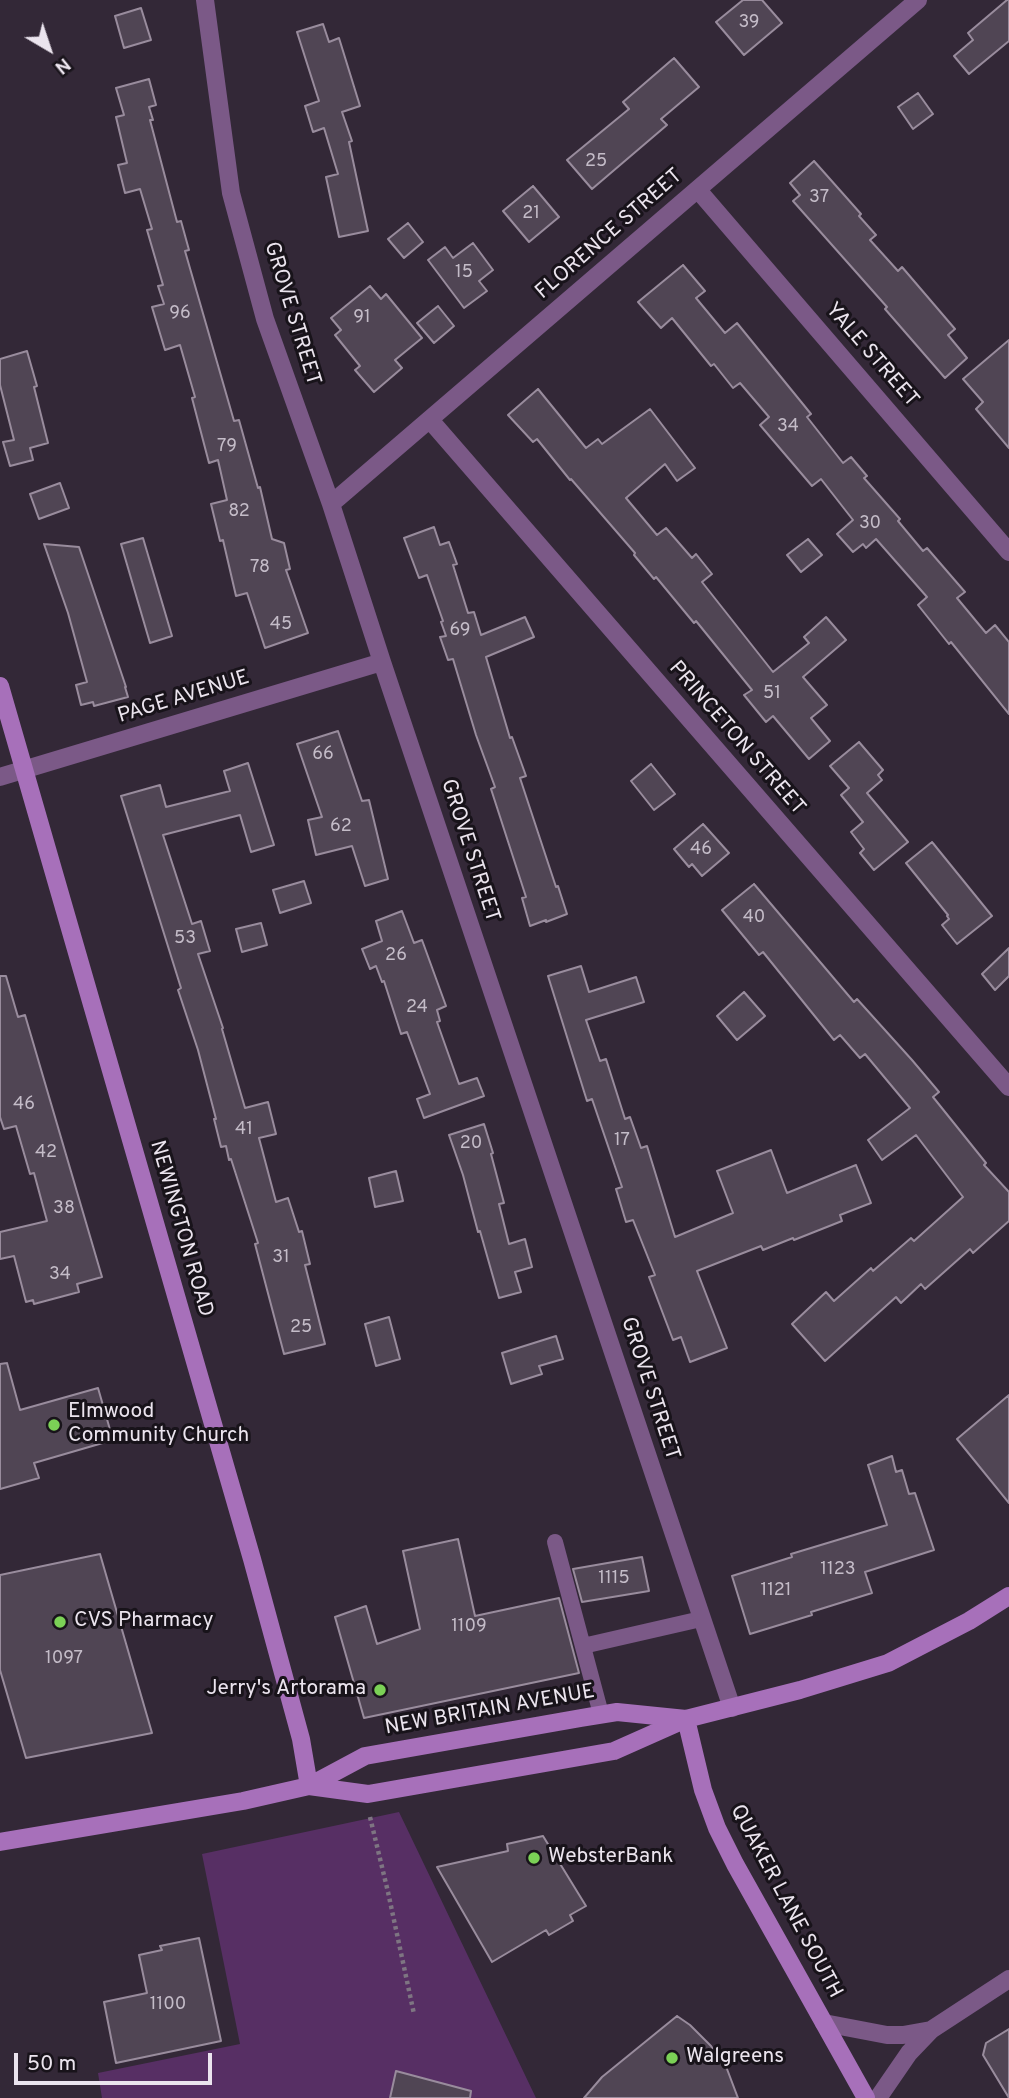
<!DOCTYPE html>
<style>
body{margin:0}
#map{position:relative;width:1009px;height:2098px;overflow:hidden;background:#332837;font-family:Overpass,sans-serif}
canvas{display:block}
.north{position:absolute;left:14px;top:14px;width:70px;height:70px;-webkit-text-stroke:5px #18131a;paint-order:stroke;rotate:141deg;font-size:19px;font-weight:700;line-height:28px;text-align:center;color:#ebe4ee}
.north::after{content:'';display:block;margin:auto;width:24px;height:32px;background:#ebe4ee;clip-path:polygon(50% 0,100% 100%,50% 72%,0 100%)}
.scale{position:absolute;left:14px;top:2053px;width:198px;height:32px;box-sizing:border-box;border:4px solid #ebe4ee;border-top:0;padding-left:9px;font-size:21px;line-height:24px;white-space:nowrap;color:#ebe4ee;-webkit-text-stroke:5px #18131a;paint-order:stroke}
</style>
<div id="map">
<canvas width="1009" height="2098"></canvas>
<div class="north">N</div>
<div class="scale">50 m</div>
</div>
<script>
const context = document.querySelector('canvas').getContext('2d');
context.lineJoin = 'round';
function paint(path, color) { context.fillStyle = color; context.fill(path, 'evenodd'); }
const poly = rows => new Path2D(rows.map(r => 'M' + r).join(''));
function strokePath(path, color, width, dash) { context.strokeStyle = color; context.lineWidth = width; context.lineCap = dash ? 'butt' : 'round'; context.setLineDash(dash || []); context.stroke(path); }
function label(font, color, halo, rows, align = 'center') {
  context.font = font + ' Overpass,sans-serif'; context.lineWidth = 6; context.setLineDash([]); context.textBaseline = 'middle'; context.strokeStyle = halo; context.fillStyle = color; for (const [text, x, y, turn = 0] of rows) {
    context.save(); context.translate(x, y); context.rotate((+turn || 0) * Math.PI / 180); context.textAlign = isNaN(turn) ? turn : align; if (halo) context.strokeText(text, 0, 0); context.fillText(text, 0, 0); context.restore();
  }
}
const green = poly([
 [399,1812,536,2098,102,2098,98,2073,240,2044,202,1854]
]);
const building = poly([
 [743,0,762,0,782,23,744,55,716,22,743,0],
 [1007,0,1009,0,1009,41,969,74,954,56,973,40,968,33,1007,0],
 [141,8,151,40,124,48,115,16,141,8],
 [323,24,329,42,339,38,360,106,342,112,352,141,349,142,368,231,339,237,326,177,338,174,324,128,313,132,305,106,319,101,297,32,323,24],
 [674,58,699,87,661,119,667,125,592,189,567,160,629,109,623,102,674,58],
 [149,79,156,105,149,107,153,120,150,120,177,222,181,221,189,250,185,251,234,421,239,420,258,488,260,487,272,539,284,543,290,569,286,570,308,633,265,648,247,593,236,596,223,540,220,541,211,504,227,500,218,460,209,463,192,398,195,397,180,345,165,350,152,307,164,304,158,286,163,285,147,230,152,229,140,189,125,193,118,165,127,163,116,117,124,115,116,88,149,79],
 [918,93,933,114,913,129,898,107,918,93],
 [814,161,861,214,859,216,876,235,870,240,898,271,902,267,955,329,948,335,967,358,945,378,885,309,887,307,793,201,800,195,790,183,814,161],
 [533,186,559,217,529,242,503,211,533,186],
 [408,223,423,242,404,258,388,239,408,223],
 [473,243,493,270,479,281,487,291,464,308,428,260,445,247,453,258,473,243],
 [683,265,705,291,696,298,725,333,737,323,811,414,807,417,843,463,851,457,867,476,864,478,900,519,898,521,923,551,927,548,965,592,957,598,986,633,995,625,1009,642,1009,714,951,642,949,644,918,605,927,597,876,539,866,548,863,544,853,552,837,534,853,520,821,479,812,486,760,425,769,417,740,383,733,388,714,364,711,366,672,318,661,328,638,302,683,265],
 [370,286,381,299,386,294,422,338,395,360,402,368,374,392,355,370,360,366,335,335,341,330,331,318,370,286],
 [438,306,454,326,434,343,417,323,438,306],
 [1009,340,1009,448,976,409,983,402,963,379,1009,340],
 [27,351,37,386,34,387,48,443,30,448,33,460,10,466,3,442,14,440,0,385,0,359,27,351],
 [538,389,586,448,598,439,602,444,650,409,695,468,677,481,665,464,626,498,657,535,666,528,692,558,696,554,712,574,702,582,773,672,809,643,804,637,826,617,846,640,803,677,827,705,811,718,830,741,809,759,773,716,766,722,744,695,752,690,696,621,694,623,656,577,654,579,634,555,635,553,571,479,570,480,537,439,533,442,508,415,538,389],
 [60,483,69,508,39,519,30,494,60,483],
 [434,527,440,545,449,542,457,564,453,565,468,613,474,612,481,635,525,617,534,637,486,657,510,738,512,737,526,776,520,778,556,887,558,886,567,914,546,922,546,920,530,926,522,898,526,897,491,789,495,787,476,735,453,659,448,660,440,637,446,636,441,622,443,621,427,575,419,578,404,538,434,527],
 [143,538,172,636,150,643,121,544,143,538],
 [808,539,822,555,801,572,787,555,808,539],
 [44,544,79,547,126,687,125,687,128,697,94,706,93,702,81,705,76,685,87,682,68,613,44,544],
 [338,731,362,801,369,800,388,879,365,886,352,846,316,855,308,820,322,817,297,744,338,731],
 [859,742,883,770,878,775,882,780,867,793,908,842,874,870,860,853,864,849,851,832,863,822,841,795,849,788,830,766,859,742],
 [248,763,274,845,251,852,240,815,163,835,192,924,201,921,210,951,198,954,223,1028,222,1029,245,1108,268,1102,276,1134,259,1138,276,1202,288,1198,299,1232,302,1231,310,1264,305,1265,325,1344,284,1354,255,1244,258,1243,231,1159,229,1160,226,1146,221,1147,214,1119,216,1119,198,1050,178,990,181,988,121,796,160,785,166,807,230,791,224,771,248,763],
 [651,764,675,794,654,810,631,781,651,764],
 [703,824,729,853,702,876,692,864,689,867,674,849,703,824],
 [932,842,992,916,957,944,942,925,949,919,947,916,948,915,906,863,932,842],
 [304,881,311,903,280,913,273,890,304,881],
 [754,884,854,1002,857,999,912,1060,939,1092,933,1097,986,1163,984,1165,1009,1192,1009,1221,973,1253,970,1249,925,1289,921,1284,901,1303,896,1297,825,1361,792,1324,826,1292,834,1301,871,1268,873,1271,911,1238,914,1241,963,1197,916,1135,882,1160,868,1140,910,1108,865,1054,860,1058,840,1035,834,1040,763,952,759,955,722,910,754,884],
 [402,911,414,943,422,940,446,1006,437,1010,440,1021,437,1022,459,1084,477,1078,484,1096,424,1118,417,1099,430,1094,407,1032,401,1034,384,981,382,982,376,966,370,969,362,949,382,941,376,921,402,911],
 [261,923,267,945,242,952,236,929,261,923],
 [1009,948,1009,976,995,990,982,974,1009,948],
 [581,966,589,992,636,977,644,1002,586,1020,600,1061,606,1059,625,1119,630,1117,641,1148,647,1146,675,1237,733,1213,717,1171,771,1150,787,1193,856,1165,871,1203,840,1215,842,1221,794,1240,793,1238,763,1250,761,1246,697,1271,727,1348,690,1362,681,1337,673,1340,649,1277,655,1275,633,1220,626,1222,616,1189,622,1187,592,1099,587,1101,548,976,581,966],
 [0,976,6,976,18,1017,25,1015,102,1277,77,1284,79,1292,34,1304,33,1300,26,1302,14,1256,0,1259,0,1232,47,1221,34,1173,30,1174,16,1126,4,1129,0,1117,0,976],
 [744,992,765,1016,737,1040,717,1016,744,992],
 [484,1124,493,1153,491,1154,504,1203,499,1204,509,1244,525,1239,532,1267,515,1272,521,1292,499,1298,480,1231,478,1232,463,1175,449,1135,484,1124],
 [396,1171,403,1201,375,1207,369,1178,396,1171],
 [389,1317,400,1359,376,1366,365,1324,389,1317],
 [556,1336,563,1359,539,1366,542,1374,511,1384,502,1353,556,1336],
 [7,1363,20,1410,98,1388,113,1440,34,1463,39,1478,0,1489,0,1364,7,1363],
 [1009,1395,1009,1503,957,1439,1009,1395],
 [892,1456,896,1472,902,1470,909,1494,915,1493,934,1550,865,1572,872,1593,811,1612,812,1615,750,1634,732,1576,792,1557,791,1554,887,1525,868,1465,892,1456],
 [458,1539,475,1616,559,1598,579,1673,364,1718,335,1617,366,1606,377,1644,420,1629,403,1551,458,1539],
 [100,1554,152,1733,26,1758,0,1670,0,1575,100,1554],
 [642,1557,649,1591,582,1602,573,1569,642,1557],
 [543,1836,586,1906,570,1915,573,1921,549,1935,546,1930,492,1962,437,1867,508,1851,507,1844,543,1836],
 [199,1938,221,2041,116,2063,104,2002,147,1993,139,1955,162,1950,160,1946,199,1938],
 [677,2016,690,2025,711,2046,727,2069,738,2098,584,2098,602,2077,677,2016],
 [1009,2029,1009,2098,983,2055,986,2043,1009,2029],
 [396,2071,471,2091,470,2098,390,2098,396,2071]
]);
const path = poly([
 [370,1817,388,1892,414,2014]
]);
const service = poly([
 [555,1542,601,1714],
 [583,1646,701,1619]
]);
const minor = poly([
 [205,0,231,193,265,319,331,504,382,662,732,1708],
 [698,190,1009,552],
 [430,420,1009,1087],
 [331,504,918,0],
 [0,777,382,662],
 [824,2023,887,2035,903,2035,931,2030],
 [878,2098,909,2053,931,2030,1009,1979]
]);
const secondary = poly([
 [0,686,252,1559,301,1739,309,1786],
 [686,1719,703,1790,717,1828,735,1864,866,2098],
 [309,1786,368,1794,614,1751,686,1719,800,1690,888,1663,969,1621,1009,1596],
 [0,1842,243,1801,309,1786,365,1756,581,1718,617,1712,686,1719]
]);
const markers = [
 [54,1425,7,"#7bd156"],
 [60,1622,7,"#7bd156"],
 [380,1690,7,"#7bd156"],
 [534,1858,7,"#7bd156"],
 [672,2058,7,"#7bd156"]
];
const numberNames = [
 ["39",749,23],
 ["25",596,162],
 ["37",819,198],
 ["21",531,214],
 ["15",464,273],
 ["96",180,314],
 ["91",362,318],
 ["34",788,427],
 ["79",227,447],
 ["82",239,512],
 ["30",870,524],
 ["78",260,568],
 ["45",281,625],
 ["69",460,631],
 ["51",772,694],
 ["66",323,755],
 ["62",341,827],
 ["46",701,850],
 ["40",754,918],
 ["53",185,939],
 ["26",396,956],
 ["24",417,1008],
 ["46",24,1105],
 ["41",244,1130],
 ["17",622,1141],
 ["20",471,1144],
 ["42",46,1153],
 ["38",64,1209],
 ["31",281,1258],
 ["34",60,1275],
 ["25",301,1328],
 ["1123",838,1570],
 ["1115",614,1579],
 ["1121",776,1591],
 ["1109",469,1627],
 ["1097",64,1659],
 ["1100",168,2005]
];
const streetNames = [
 ["FLORENCE STREET",610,235,-41],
 ["GROVE STREET",291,314,73],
 ["YALE STREET",871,356,49],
 ["PAGE AVENUE",184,698,-17],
 ["PRINCETON STREET",736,739,49],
 ["GROVE STREET",469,851,72],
 ["NEWINGTON ROAD",180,1229,74],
 ["GROVE STREET",649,1389,72],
 ["NEW BRITAIN AVENUE",490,1711,-10],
 ["QUAKER LANE SOUTH",785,1902,62]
];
const poiNames = [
 ["Elmwood",68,1413],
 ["Community Church",68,1437],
 ["CVS Pharmacy",74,1622],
 ["Jerry's Artorama",366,1690,"right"],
 ["WebsterBank",548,1858],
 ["Walgreens",686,2058]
];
paint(green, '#572f64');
paint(building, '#504554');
strokePath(building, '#998c9d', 2);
strokePath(path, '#7e7582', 4.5, [3.5, 3.5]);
strokePath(service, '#7b5987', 16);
strokePath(minor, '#7b5987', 18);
strokePath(secondary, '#a770ba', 18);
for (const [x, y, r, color] of markers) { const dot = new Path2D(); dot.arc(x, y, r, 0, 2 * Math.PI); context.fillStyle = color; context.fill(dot); strokePath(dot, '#18131a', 2.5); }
label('18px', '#c4bcc8', null, numberNames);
label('21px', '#ebe4ee', '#18131a', streetNames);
label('21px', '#ebe4ee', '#18131a', poiNames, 'left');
</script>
